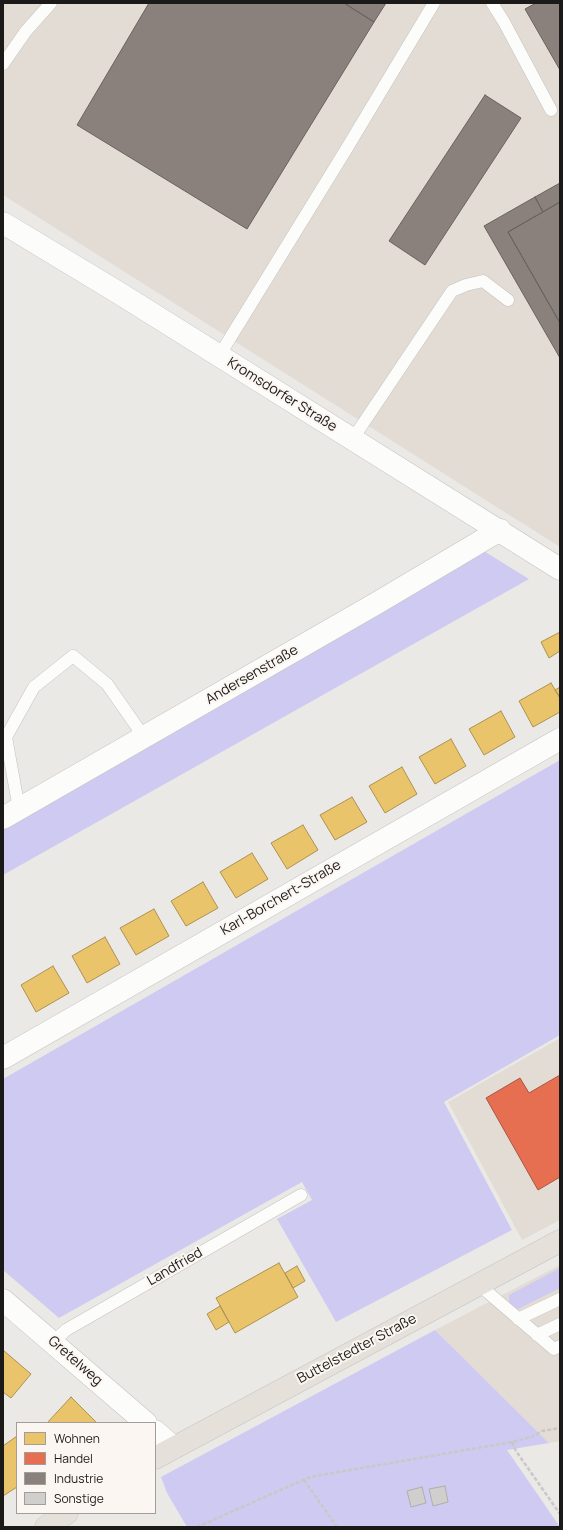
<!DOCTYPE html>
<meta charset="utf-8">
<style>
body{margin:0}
#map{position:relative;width:563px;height:1530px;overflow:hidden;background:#ebe9e6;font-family:Manrope,sans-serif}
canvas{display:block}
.frame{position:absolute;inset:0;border:4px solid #1c1a18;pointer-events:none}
.legend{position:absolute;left:16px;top:1422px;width:140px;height:92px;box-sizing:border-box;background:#fbf6f1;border:1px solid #a29e9a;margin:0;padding:5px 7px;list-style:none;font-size:12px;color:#1c1a18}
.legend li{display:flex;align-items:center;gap:8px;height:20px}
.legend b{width:20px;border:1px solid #a29e9a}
</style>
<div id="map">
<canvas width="563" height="1530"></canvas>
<div class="frame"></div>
<ul class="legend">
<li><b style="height:11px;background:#e9c46a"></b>Wohnen</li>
<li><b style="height:11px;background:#e76f51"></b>Handel</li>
<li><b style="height:11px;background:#8a817c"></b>Industrie</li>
<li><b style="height:11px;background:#d1cfcd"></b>Sonstige</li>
</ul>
</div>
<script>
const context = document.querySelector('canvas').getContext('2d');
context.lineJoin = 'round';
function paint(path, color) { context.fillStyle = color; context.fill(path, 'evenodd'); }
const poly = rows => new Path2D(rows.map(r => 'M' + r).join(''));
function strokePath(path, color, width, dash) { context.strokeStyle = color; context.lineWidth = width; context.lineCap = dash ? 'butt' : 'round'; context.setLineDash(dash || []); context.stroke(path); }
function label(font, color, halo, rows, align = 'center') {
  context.font = font + ' Manrope,sans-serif'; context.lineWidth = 4; context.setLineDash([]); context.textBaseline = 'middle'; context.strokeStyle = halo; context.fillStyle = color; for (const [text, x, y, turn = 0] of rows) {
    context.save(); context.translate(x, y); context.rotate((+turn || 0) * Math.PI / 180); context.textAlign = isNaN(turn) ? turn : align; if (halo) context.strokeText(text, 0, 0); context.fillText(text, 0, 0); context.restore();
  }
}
const built = poly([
 [3,3,560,3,560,547,3,195],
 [560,1038,560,1220,522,1240,448,1102],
 [560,1265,560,1441,549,1443,435,1330]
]);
const green = poly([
 [474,545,529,579,3,875,3,818],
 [560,760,560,1035,444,1102,512,1230,336,1322,277,1219,312,1200,302,1182,59,1318,3,1270,3,1079],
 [560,1268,560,1288,516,1310,509,1303,509,1295],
 [435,1330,549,1443,507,1450,560,1527,187,1527,167,1493,161,1477]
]);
const homes = poly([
 [560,632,560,651,549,658,541,642,560,632],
 [551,683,560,698,560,712,533,727,519,701,551,683],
 [560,687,560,698,555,690,560,687],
 [501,711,515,737,484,755,469,729,501,711],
 [451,739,466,766,435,784,419,757,451,739],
 [402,767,417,794,385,813,369,786,402,767],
 [352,797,367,822,335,840,320,815,352,797],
 [303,825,318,850,287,869,271,843,303,825],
 [252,853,268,879,236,898,220,872,252,853],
 [203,882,218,908,186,926,171,901,203,882],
 [154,909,169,936,136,955,120,928,154,909],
 [105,937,120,964,87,983,72,956,105,937],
 [53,966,69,993,36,1012,21,985,53,966],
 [279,1263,298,1297,235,1333,216,1298,279,1263],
 [297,1266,305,1281,293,1288,285,1273,297,1266],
 [220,1306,229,1322,216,1330,207,1314,220,1306],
 [3,1350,31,1374,11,1398,3,1392,3,1350],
 [71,1397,97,1423,47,1423,71,1397],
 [17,1436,17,1487,3,1496,3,1446,17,1436]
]);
const shops = poly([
 [560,1075,560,1177,538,1190,486,1098,520,1078,529,1093,560,1075]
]);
const industry = poly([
 [149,3,344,3,374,22,247,229,77,125,149,3],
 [344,3,386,3,374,22,344,3],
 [536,3,560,3,560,70,525,9,536,3],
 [485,95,521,118,425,265,389,241,485,95],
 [560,183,560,202,543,212,535,197,560,183],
 [535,197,543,212,508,232,560,323,560,358,484,226,535,197],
 [560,202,560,323,508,232,560,202]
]);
const building = poly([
 [445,1486,448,1502,433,1506,429,1489,445,1486],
 [422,1487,426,1503,411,1507,407,1491,422,1487]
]);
const path = poly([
 [512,1442,516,1451,560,1514],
 [304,1480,337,1527],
 [197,1527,310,1477,512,1442,531,1437,542,1431,560,1428]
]);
const service = poly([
 [492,3,504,22,551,110],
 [3,64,26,31,51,3],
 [219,356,347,148,434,3],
 [352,440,452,291,466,285,483,281,508,300],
 [19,809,6,737,34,687,73,656,107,684,144,737],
 [478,1284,554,1349,560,1346],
 [518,1319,560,1299],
 [537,1335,560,1324],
 [53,1342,66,1330,301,1195]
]);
const minor = poly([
 [3,818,377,603,500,530],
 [3,1058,560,739],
 [3,1300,146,1423],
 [155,1431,173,1447]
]);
const tertiary = poly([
 [3,223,119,293,560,569]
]);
const primary = poly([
 [155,1458,560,1241],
 [46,1527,67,1513]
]);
const streetNames = [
 ["Kromsdorfer Straße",282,395,32],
 ["Andersenstraße",252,675,-30],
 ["Karl-Borchert-Straße",281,898,-30],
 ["Landfried",175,1267,-30],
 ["Buttelstedter Straße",357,1349,-28],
 ["Gretelweg",75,1361,41]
];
paint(built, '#e2dcd4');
paint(green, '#cfcaf2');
paint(homes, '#e9c46a');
strokePath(homes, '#ac9151', 1);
paint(shops, '#e76f51');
strokePath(shops, '#aa5640', 1);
paint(industry, '#8a817c');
strokePath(industry, '#69625e', 1);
paint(building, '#d1cfcd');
strokePath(building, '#afaeab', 1);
strokePath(service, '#c4c2c0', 13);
strokePath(minor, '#c4c2c0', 23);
strokePath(tertiary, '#c4c2c0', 23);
strokePath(primary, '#c6c5c4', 23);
strokePath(path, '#c9c8c6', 2.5, [4, 2]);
strokePath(service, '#fcfcfb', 12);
strokePath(minor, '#fcfcfb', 22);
strokePath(tertiary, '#fcfcfb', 22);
strokePath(primary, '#e5e0d9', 22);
label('14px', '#1c1a18', '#fbf6f1', streetNames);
</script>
